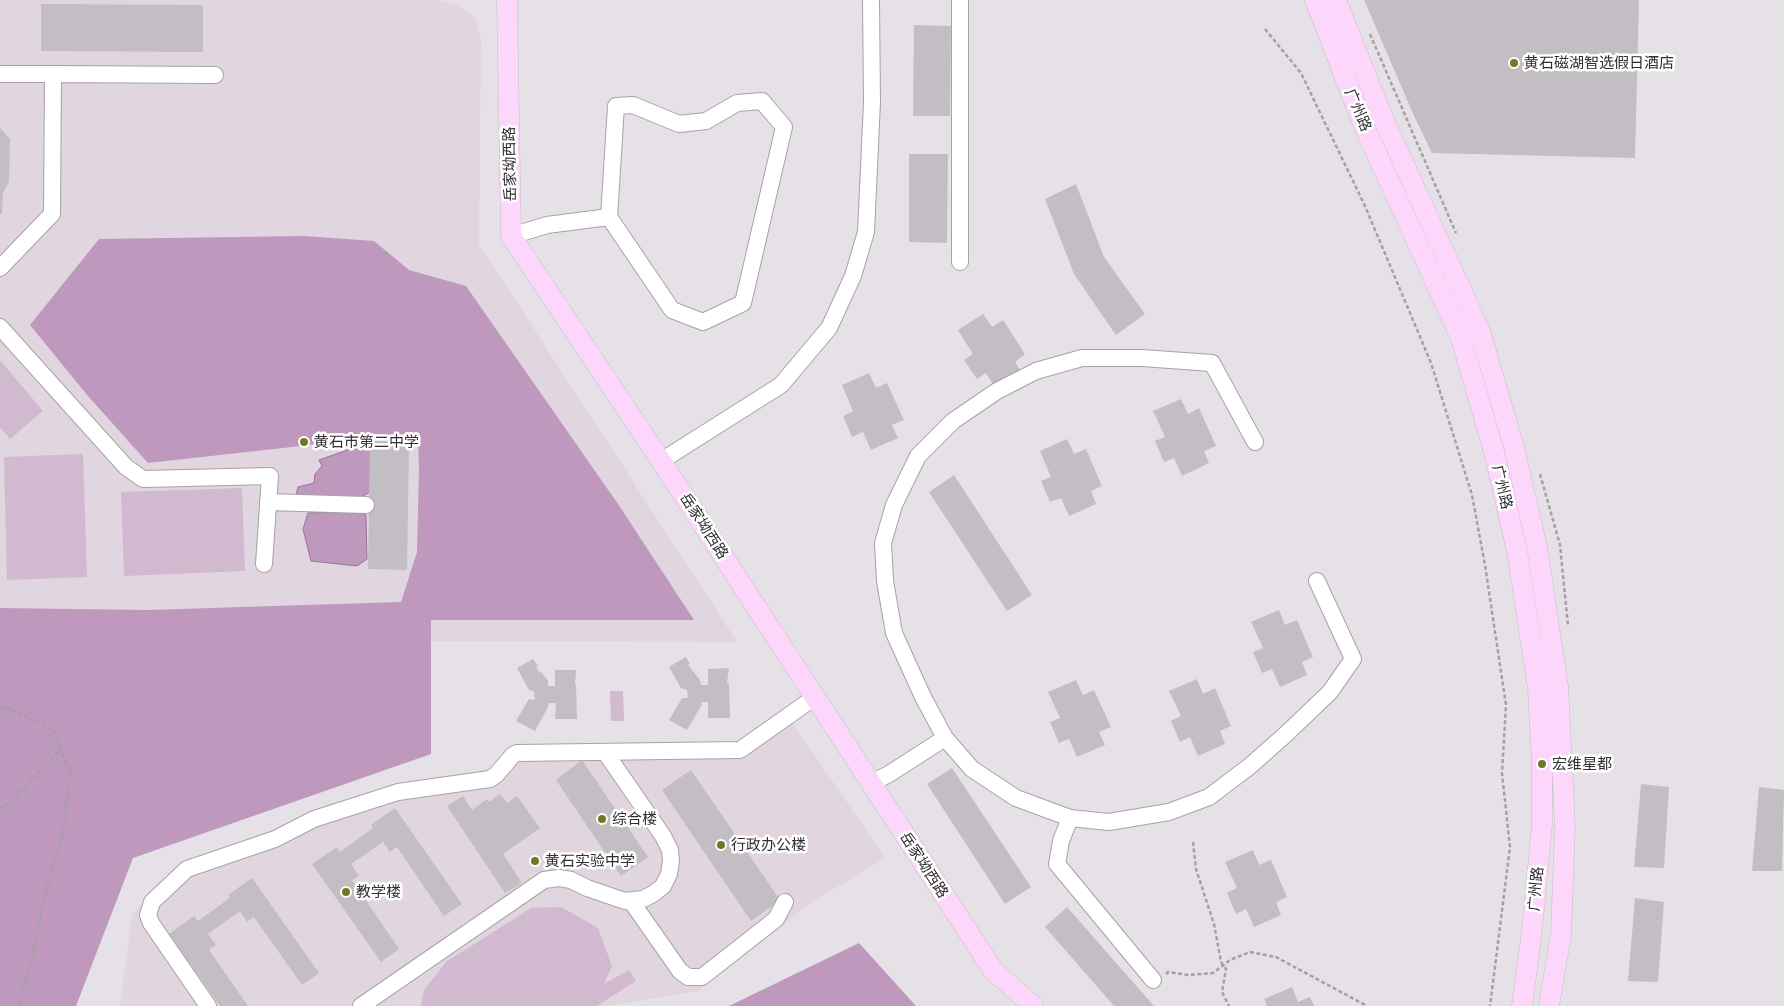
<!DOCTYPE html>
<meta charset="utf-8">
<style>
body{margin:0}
canvas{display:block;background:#e6e1e6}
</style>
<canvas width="1784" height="1006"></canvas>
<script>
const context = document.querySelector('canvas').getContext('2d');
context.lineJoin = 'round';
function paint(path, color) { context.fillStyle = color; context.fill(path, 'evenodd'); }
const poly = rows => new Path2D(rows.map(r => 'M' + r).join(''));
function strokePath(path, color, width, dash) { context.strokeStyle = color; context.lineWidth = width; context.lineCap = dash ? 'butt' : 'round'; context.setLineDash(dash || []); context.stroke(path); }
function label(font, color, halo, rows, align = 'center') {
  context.font = font + ' "Golos Text","Noto Sans SC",sans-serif'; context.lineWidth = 5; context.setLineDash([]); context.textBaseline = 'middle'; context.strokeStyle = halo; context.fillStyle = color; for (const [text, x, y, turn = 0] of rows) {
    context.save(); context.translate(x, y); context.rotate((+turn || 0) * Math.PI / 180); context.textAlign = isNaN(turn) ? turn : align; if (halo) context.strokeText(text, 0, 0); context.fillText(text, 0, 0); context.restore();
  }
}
const built = poly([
 [0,0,438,0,459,5,475,18,481,38,479,244,737,642,448,641,200,644,0,649],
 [786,713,885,858,811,903,699,991,607,1006,120,1006,132,914,159,889,181,865,393,786,488,771,511,750,737,745]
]);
const green = poly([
 [0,360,43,411,10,439,0,427],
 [83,454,87,577,7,580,4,457],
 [242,488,245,571,124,576,121,492],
 [610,691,623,691,624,721,611,721],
 [561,907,598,928,612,966,604,984,629,970,636,981,597,1006,421,1006,424,990,446,962,531,908]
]);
const forest = poly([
 [304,236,374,241,409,270,466,286,618,504,694,620,431,620,431,754,133,858,76,1006,0,1006,0,608,148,610,401,602,417,552,419,469,418,435,362,436,301,446,148,463,88,396,30,325,99,239],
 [859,943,916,1006,729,1006]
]);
const water = poly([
 [364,444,372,451,372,491,361,497,296,495,298,487,314,483,315,474,322,466,319,460,364,444],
 [360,512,366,515,367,559,357,566,311,561,303,529,308,513,360,512]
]);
const building = poly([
 [1364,0,1639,0,1635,158,1432,153,1415,118],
 [41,4,203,5,203,52,41,51],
 [914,25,951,26,950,116,913,116],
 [0,128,10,139,9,182,3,193,2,214,0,214],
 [909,154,948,154,947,243,909,242],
 [1076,184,1104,257,1145,314,1116,335,1074,274,1045,199],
 [983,314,992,327,1003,320,1025,354,1015,362,1022,373,997,390,986,373,977,379,964,360,973,354,958,330],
 [869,373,876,388,887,383,904,420,892,425,898,438,871,450,863,432,852,437,843,416,853,411,842,385],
 [1181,399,1188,414,1199,408,1216,446,1204,451,1209,463,1182,476,1174,458,1164,462,1155,441,1165,437,1153,411],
 [1067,439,1074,454,1086,449,1102,486,1091,491,1096,504,1069,516,1061,498,1050,502,1041,481,1051,477,1040,451],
 [370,441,409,441,407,570,368,569],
 [954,475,1032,595,1007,611,929,492],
 [1279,610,1285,625,1297,620,1313,657,1302,662,1307,675,1280,687,1272,669,1262,673,1253,652,1263,648,1251,622],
 [686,657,690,664,688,665,700,680,701,685,708,685,708,669,729,668,727,683,729,683,730,718,708,718,708,702,702,702,701,706,687,730,669,720,682,698,688,698,687,690,681,688,669,667],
 [533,659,538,666,536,667,540,673,541,672,548,681,548,686,555,686,555,670,576,670,575,684,576,684,577,719,555,719,556,703,549,703,548,707,535,731,516,721,529,699,535,700,534,691,529,690,517,668],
 [1197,679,1203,694,1215,688,1231,726,1220,731,1225,744,1198,756,1190,737,1180,742,1171,721,1181,716,1169,691],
 [1076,680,1083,695,1094,690,1111,727,1099,732,1105,745,1077,757,1069,739,1059,743,1050,722,1060,718,1048,692],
 [582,760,648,857,621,876,556,780],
 [952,768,1031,887,1005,904,927,784],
 [691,770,780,900,751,921,662,790],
 [1641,784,1669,787,1664,868,1634,867],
 [1759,787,1784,790,1782,871,1752,871],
 [500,794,507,803,517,796,540,828,503,854,522,883,505,893,447,806,463,796,472,810,487,799,489,802],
 [395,808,462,904,444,916,397,847,390,852,383,842,351,864,359,876,352,880,399,949,381,962,312,864,337,847,340,852,373,828,371,825],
 [1253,850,1259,865,1271,860,1287,897,1276,902,1281,915,1254,927,1246,909,1236,914,1227,893,1237,888,1225,862],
 [252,878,319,973,302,985,254,917,247,922,240,911,208,934,216,945,209,950,248,1006,220,1006,169,934,194,916,198,921,230,898,228,895],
 [1635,898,1664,902,1658,982,1628,981],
 [1067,907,1154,1006,1114,1006,1045,927],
 [1292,987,1298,1002,1310,997,1314,1006,1267,1006,1264,999]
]);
const path = poly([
 [1265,29,1301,73,1365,206,1431,363,1472,495,1485,565,1506,705,1502,773,1510,847,1490,1006],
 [1370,34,1456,233],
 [1540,474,1560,545,1568,625],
 [0,707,8,708,53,729,70,772,64,828,45,894,34,950,19,1006],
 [0,809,9,804,61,749],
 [1193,842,1196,869,1214,924,1221,962,1226,969,1222,992,1229,1006],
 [1166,974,1168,972,1188,975,1213,973,1230,960,1250,952,1276,957,1367,1006]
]);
const minor = poly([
 [960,0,960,262],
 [0,74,53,74,52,214,0,268],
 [53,74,215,75],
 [511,236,547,225,609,217,672,310,703,322,743,303,784,127,762,101,737,103,706,121,679,124,633,105,616,106,609,217],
 [0,327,126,467,143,479,270,476,264,564],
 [661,461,781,385,829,328,853,276,866,232,872,102,871,0],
 [268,502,366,505],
 [945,738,972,769,1016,798,1070,818,1109,822,1169,812,1209,797,1250,766,1285,735,1330,692,1353,659,1317,581],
 [871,783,889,774,945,738,923,697,894,633,885,581,883,543,894,505,918,456,953,421,997,391,1036,371,1082,358,1142,358,1212,363,1255,442],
 [1070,818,1061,841,1057,864,1153,980],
 [631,901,680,971,688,977,702,977,776,919,785,902],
 [208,1006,151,923,148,915,152,902,187,869,275,839,314,819,398,792,490,779,496,775,513,755,517,753,740,750,815,697],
 [361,1006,544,880,559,878,571,880,587,888,625,901,643,899,653,894,663,886,669,874,671,861,670,850,663,836,605,752]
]);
const major = poly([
 [507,0,511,236,661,461,993,970,1033,1006],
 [1315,0,1363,124,1461,338,1494,452,1517,551,1538,688,1542,764,1542,825,1532,930,1522,1006],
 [1336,0,1382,116,1480,331,1514,447,1537,547,1558,686,1565,826,1561,934,1549,1006]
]);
const markers = [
 [1514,63,5,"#6d7925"],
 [304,442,5,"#6d7925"],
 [1542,764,5,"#6d7925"],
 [602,819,5,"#6d7925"],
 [721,845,5,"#6d7925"],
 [535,861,5,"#6d7925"],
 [346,892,5,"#6d7925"]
];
const poiNames = [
 ["黄石磁湖智选假日酒店",1524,63],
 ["黄石市第二中学",314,442],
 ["宏维星都",1552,764],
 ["综合楼",612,819],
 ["行政办公楼",731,845],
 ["黄石实验中学",545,861],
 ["教学楼",356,892]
];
const streetNames = [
 ["广州路",1358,110,67],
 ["岳家坳西路",510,164,-91],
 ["广州路",1502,487,77],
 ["岳家坳西路",704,526,57],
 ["岳家坳西路",924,865,57],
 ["广州路",1536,889,-85]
];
paint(built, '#e1d5e0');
paint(green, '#d1b9d0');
paint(forest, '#bf98be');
paint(water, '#bf98be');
strokePath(water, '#947893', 1);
paint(building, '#c3bec3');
strokePath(minor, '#a7a2a7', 18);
strokePath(major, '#c1c0c1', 21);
strokePath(path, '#a4a0a4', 2.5, [4, 2.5]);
strokePath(minor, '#fff', 16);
strokePath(major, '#fcd7fb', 20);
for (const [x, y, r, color] of markers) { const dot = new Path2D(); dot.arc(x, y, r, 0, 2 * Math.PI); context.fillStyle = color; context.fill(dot); strokePath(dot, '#fff', 2); }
label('15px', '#302e30', '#fff', poiNames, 'left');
label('15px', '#302e30', '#fff', streetNames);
</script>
